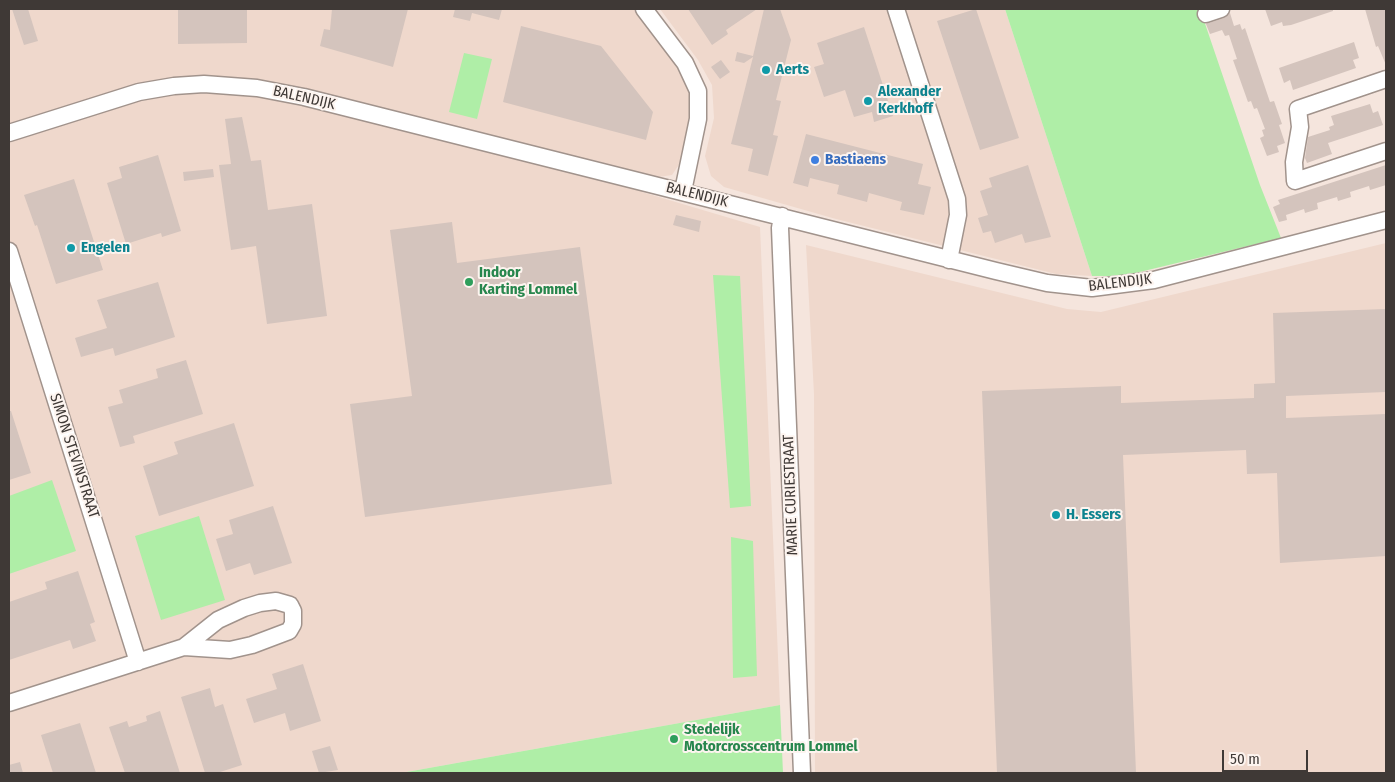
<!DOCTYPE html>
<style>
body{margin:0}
#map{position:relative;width:1395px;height:782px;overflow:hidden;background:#f5e5dd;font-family:"Fira Sans Condensed",sans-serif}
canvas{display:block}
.frame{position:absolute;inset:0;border:10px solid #3f3936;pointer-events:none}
.scale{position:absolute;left:1222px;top:750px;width:86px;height:22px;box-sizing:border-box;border:2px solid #3f3936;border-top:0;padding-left:6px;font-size:15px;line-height:18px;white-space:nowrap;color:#3f3936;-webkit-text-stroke:4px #fdf4ef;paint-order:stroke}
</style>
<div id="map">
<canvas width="1395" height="782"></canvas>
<div class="frame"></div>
<div class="scale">50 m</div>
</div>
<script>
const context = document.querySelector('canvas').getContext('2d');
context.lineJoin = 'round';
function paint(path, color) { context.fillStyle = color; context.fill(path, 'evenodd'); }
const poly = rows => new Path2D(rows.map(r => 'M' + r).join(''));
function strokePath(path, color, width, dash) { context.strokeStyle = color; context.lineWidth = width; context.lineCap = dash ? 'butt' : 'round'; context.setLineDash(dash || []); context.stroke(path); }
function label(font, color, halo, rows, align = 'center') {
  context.font = font + ' "Fira Sans Condensed",sans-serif'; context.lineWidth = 4; context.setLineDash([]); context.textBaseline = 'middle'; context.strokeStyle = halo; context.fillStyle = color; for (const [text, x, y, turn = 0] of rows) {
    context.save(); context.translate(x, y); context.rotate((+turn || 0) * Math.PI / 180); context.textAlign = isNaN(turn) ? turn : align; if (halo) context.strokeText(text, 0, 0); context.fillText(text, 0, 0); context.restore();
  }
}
const built = poly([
 [9,9,635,9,680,69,691,89,692,129,684,157,672,175,658,177,644,174,642,192,760,227,780,705,401,773,9,773],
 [660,9,1005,9,1092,276,1056,274,836,219,724,187,711,176,705,156,714,118,712,85,698,60],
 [1386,243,1386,773,815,773,814,394,806,245,1067,309,1101,312]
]);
const green = poly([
 [1005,9,1200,9,1260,185,1281,238,1123,276,1092,276],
 [464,53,492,59,477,119,449,112],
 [713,275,740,276,751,506,730,508],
 [52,480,76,551,9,574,9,496],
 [199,516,225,600,161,620,135,536],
 [731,537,753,541,757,676,733,678],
 [780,705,783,773,401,773]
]);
const building = poly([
 [12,9,28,9,38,41,24,45],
 [178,9,247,9,247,43,178,44],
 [332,9,408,9,393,67,320,46,324,29,330,30],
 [455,9,502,9,499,20,472,13,470,21,453,17],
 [688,9,757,9,726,30,728,34,712,45],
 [764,9,780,9,791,40,776,100,781,101,773,135,778,136,768,176,748,171,753,149,731,144,753,57,744,63,735,61,737,52,753,56],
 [976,9,1019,138,980,150,937,21],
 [1265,9,1333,9,1333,11,1291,25,1283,26,1282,22,1271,26],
 [1365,9,1386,9,1386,65,1378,46,1376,47],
 [1230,13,1234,26,1240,24,1242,30,1245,28,1270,102,1274,101,1282,124,1279,125,1285,143,1277,146,1279,152,1267,156,1260,138,1264,136,1262,130,1265,129,1257,108,1254,109,1251,101,1248,102,1233,60,1237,59,1229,35,1225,36,1222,30,1210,34,1206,24,1224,18],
 [521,26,601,46,653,112,646,140,503,102],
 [864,27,893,116,874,122,872,112,854,117,845,90,824,97,814,67,824,64,817,43],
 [1354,42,1359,58,1353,60,1356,68,1293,90,1290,80,1284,83,1279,68],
 [721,60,730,72,720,79,711,67],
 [1370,104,1373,113,1378,111,1383,125,1328,143,1332,154,1307,163,1305,158,1308,137,1330,130,1329,127,1334,125,1331,116],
 [242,117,251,161,261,160,268,210,312,204,327,316,267,324,256,246,231,250,219,165,231,164,225,119],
 [806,134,923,164,918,184,931,187,924,215,900,210,902,202,869,193,867,202,837,194,839,185,810,178,808,187,793,183],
 [158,155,181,231,162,237,161,233,126,244,107,183,122,178,119,167],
 [1028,165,1051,237,1025,243,1022,234,995,243,991,231,983,233,978,218,988,215,980,191,992,187,989,178],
 [1386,165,1386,185,1370,190,1369,186,1350,192,1351,197,1338,201,1337,197,1317,203,1318,209,1305,213,1304,209,1286,215,1287,220,1279,222,1273,207,1280,204,1278,200],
 [213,169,214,177,184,181,183,172],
 [74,179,103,270,56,284,37,225,35,226,24,195],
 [676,215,701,221,699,232,673,225],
 [452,222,457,263,580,247,612,484,365,517,350,404,412,396,390,230],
 [158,282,175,337,115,356,113,348,81,357,75,338,107,328,97,300],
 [1386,309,1386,392,1286,396,1286,418,1386,414,1386,556,1280,563,1277,473,1247,474,1246,450,1123,455,1136,773,997,773,982,391,1121,386,1121,403,1254,398,1254,384,1275,383,1273,313],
 [186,360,203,414,133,436,135,443,120,447,108,407,123,403,119,390,158,378,156,369],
 [9,411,11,411,31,473,9,480],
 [234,423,254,486,159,516,143,466,178,454,174,442],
 [273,506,292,563,254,575,250,563,226,571,216,539,233,534,229,520],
 [78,571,95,622,90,624,96,641,73,649,70,640,9,660,9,602,47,589,45,582],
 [303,664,321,721,290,731,285,713,254,723,246,699,277,689,272,674],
 [210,688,215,707,223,704,242,765,217,773,205,773,181,697],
 [160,711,180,773,125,773,109,727,127,721,129,727,147,721,146,716],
 [80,723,96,773,53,773,41,735],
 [330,746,338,770,319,773,312,751],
 [20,762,23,773,9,773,9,765]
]);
const minor = poly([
 [644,9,685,63,698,91,698,119,683,191],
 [896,9,957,199,958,215,949,260],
 [1206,14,1221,9],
 [1386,79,1298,109,1300,127,1294,162,1295,181,1386,151],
 [9,133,139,92,174,86,204,84,257,88,304,97,996,271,1047,283,1092,288,1154,280,1386,220],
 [782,216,780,228,802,773],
 [9,251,138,662],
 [9,703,184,647,218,620,244,608,260,603,276,601,290,605,293,611,293,624,289,631,252,645,230,650,184,647]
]);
const markers = [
 [766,70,5,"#0f9aa8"],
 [868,101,5,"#0f9aa8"],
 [815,160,5,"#3f7fe0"],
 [71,248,5,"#0f9aa8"],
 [469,282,5,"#2e9e5b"],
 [1056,515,5,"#0f9aa8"],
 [674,739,5,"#2e9e5b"]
];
const cultureNames = [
 ["Aerts",776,70],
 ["Alexander",878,92],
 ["Kerkhoff",878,109],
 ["Engelen",81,248],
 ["H. Essers",1066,515]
];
const streetNames = [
 ["BALENDIJK",304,98,13],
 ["BALENDIJK",697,195,14],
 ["BALENDIJK",1120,283,-7],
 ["SIMON STEVINSTRAAT",74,456,72],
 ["MARIE CURIESTRAAT",791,495,-92]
];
const shopNames = [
 ["Bastiaens",825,160]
];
const leisureNames = [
 ["Indoor",479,273],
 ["Karting Lommel",479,290],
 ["Stedelijk",684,730],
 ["Motorcrosscentrum Lommel",684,747]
];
paint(built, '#efd8cc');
paint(green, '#afeea7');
paint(building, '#d4c4bd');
strokePath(minor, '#a1938c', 19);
strokePath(minor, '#fff', 16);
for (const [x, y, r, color] of markers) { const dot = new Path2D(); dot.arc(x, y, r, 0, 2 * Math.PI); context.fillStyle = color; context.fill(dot); strokePath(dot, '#fdf4ef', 2); }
label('bold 15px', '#0d838f', '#fdf4ef', cultureNames, 'left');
label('15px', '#3f3936', '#fdf4ef', streetNames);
label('bold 15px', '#366cbe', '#fdf4ef', shopNames, 'left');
label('bold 15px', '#27864d', '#fdf4ef', leisureNames, 'left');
</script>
